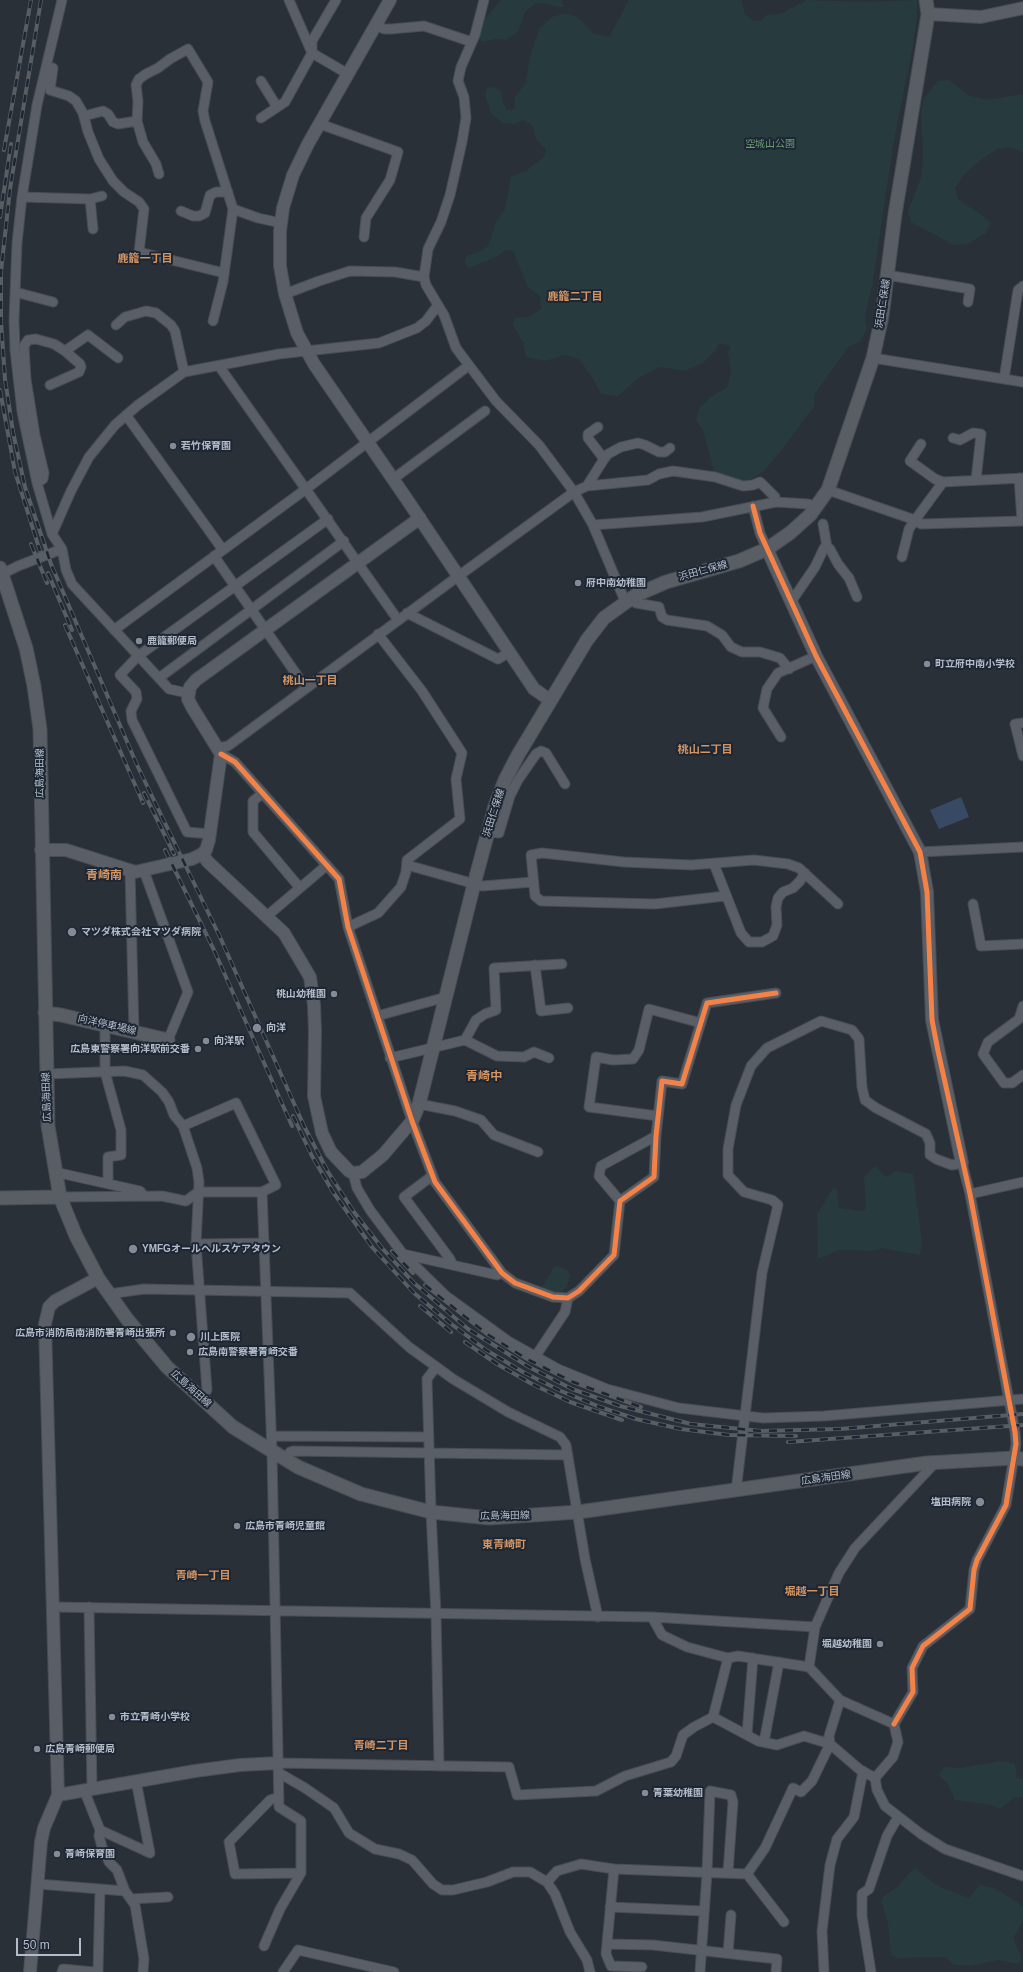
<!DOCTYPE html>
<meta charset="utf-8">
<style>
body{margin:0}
#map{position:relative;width:1023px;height:1972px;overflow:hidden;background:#2a3038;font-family:Helvetica,sans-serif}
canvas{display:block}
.scale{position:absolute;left:16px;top:1938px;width:65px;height:18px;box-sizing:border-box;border:2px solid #b4bcc9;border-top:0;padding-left:5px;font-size:12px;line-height:14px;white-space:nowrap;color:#b4bcc9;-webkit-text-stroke:3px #1d2633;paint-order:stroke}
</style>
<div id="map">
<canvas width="1023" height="1972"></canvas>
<div class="scale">50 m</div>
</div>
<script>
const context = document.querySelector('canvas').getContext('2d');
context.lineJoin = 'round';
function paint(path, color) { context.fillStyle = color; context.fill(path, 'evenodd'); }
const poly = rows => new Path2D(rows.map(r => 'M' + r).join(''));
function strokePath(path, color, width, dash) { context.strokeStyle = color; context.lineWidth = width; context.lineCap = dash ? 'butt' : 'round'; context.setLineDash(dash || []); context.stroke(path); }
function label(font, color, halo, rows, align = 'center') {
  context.font = font + ' Helvetica,"Noto Sans JP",sans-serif'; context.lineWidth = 4; context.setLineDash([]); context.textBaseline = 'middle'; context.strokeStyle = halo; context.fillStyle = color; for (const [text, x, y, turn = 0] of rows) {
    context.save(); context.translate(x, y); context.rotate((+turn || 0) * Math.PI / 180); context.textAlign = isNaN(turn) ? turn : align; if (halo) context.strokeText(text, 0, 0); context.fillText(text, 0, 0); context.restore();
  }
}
const green = poly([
 [501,0,562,0,564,7,557,7,547,4,536,3,525,12,518,32,506,40,496,39,483,42,478,37,484,20],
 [629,0,741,0,745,14,754,21,761,21,767,15,780,14,807,0,869,2,917,0,917,15,913,45,894,140,872,287,865,316,867,329,860,342,849,346,814,395,814,406,784,447,764,471,751,480,734,481,714,471,703,430,696,420,700,407,711,397,727,387,731,372,728,352,731,346,719,343,716,350,704,362,685,371,660,367,638,378,618,396,601,394,592,377,579,359,565,355,545,361,526,357,524,344,513,325,515,318,529,317,541,309,540,296,528,287,513,251,506,250,498,256,469,268,464,262,468,255,479,252,488,246,497,220,505,209,511,177,526,171,544,157,546,150,536,139,532,125,523,120,515,124,503,123,492,115,485,96,487,88,494,87,501,91,503,102,507,110,515,109,515,98,526,82,530,56,540,28,552,17,565,13,577,17,594,34,609,37],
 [949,80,970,96,986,100,1023,94,1023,152,1010,147,997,149,979,161,963,176,955,188,958,199,991,222,986,233,968,244,954,245,911,222,908,211,922,175,923,149,921,112,924,98,938,81],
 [875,1166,886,1177,896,1171,913,1174,922,1243,920,1255,881,1248,874,1251,839,1250,818,1259,817,1215,833,1188,837,1189,839,1208,860,1211,866,1209,864,1177],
 [558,1266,567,1270,570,1276,567,1287,559,1294,546,1290,542,1287,554,1267],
 [1003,1761,1015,1764,1017,1778,1023,1779,1023,1798,1015,1797,1000,1809,991,1805,955,1800,948,1784,939,1775,944,1767,959,1768],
 [914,1868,940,1887,969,1898,980,1885,996,1889,1018,1903,1023,1907,1023,1921,1013,1938,1022,1959,1018,1964,998,1960,971,1966,954,1965,946,1957,898,1958,891,1955,888,1923,881,1901,884,1896,897,1887]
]);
const water = poly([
 [961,797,969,817,939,829,930,810]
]);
const minor = poly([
 [62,0,37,105,22,197,17,243,14,320,15,350,22,412,37,483,52,534,62,549,66,570,72,584,169,689,187,693],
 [289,0,312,53,348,74],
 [484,0,475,35,461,67,458,81,464,97,466,118,462,142,450,195,441,222,428,249,424,277,426,285,444,315,456,348,496,401,539,445,574,492,593,525,625,601],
 [375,25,384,29,391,29,424,26,472,42],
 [53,68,50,90,69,96,76,101,83,113,88,132,99,159,113,181,124,192,139,202,144,209,139,252,224,273],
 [261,81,277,107],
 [84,116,103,111,108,114,113,122,118,124,137,121],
 [261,118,285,102,312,53,312,41,336,0],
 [320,124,398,152,390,180,366,218,364,237],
 [159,174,156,164,143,142,137,121,138,101,136,85,139,79,146,74,158,68,170,59,188,49,208,82,203,111,205,121,233,209,223,282,213,321],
 [22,197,90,199,102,196],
 [90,199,93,229],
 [233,209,258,218,281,223],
 [181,211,193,216,199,216,205,213,210,195,216,192,228,192],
 [887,275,970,289,968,302],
 [15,292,53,302],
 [285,294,319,281,350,271,395,272,424,277],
 [116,325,125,317,146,311,156,313,171,325,175,331,184,372],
 [65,351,88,335,118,358],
 [873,358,1023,382],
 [219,366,398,620],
 [1004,379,1018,290,1023,286],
 [126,415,223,550],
 [598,427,588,434,588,438,604,459],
 [953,438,960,440,973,433,981,434,976,480],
 [921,444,910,461,935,479,943,482],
 [1019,478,1022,521],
 [393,479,485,411],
 [37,483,43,479,44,473,35,435,26,379,24,346,28,340,36,339,54,344,65,351,80,364,81,367,79,372,50,385],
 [587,486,604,459,608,454,621,447,638,443,645,445,659,452,665,452,670,448],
 [828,490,915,520,943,482,1023,478],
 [753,506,760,533,767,549],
 [823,524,827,547],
 [593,525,702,517,776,502,808,504,818,507],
 [52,534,71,491,89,457,115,425,138,405,184,372,279,354,379,343,417,328,426,321,438,305],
 [214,556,306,688],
 [902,557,909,529,915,520,921,524,1023,521],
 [2,574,18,566,62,549],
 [631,598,636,603,659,607,662,617,667,620,707,626,722,635,731,647,742,652,760,652,780,658,789,669],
 [791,602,815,567,824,548,827,547,830,549,838,564,849,578,857,597],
 [407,613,498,659,510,652],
 [114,630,306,489,468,366],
 [159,678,344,541],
 [1023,723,1015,724,1023,756],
 [781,737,763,708,767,689,778,673,816,656],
 [218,748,228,746,453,580,574,492,587,486,648,480,659,474,673,471,715,477,743,486,753,485,760,482,775,497,776,502],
 [221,754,235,762,339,879,348,927,412,1121,435,1182,502,1273,515,1283,553,1297,568,1298,579,1291,614,1255,620,1201,654,1177,656,1136,662,1081,682,1084,707,1003,776,993],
 [263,793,253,801,253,832,300,888],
 [487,832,499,833,510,796,518,780,536,754,541,751,546,753,565,784],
 [210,834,187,832,132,720,131,711,137,699,136,692,120,675,138,656,328,519],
 [920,852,1023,847],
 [714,864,741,933,749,942,762,942,773,936,777,925,776,907,778,898,783,892,793,888,800,881,805,873],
 [407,865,482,886,533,882],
 [130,870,134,1032],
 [144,871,188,992,168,1040],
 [725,896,655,904,541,901,535,896,531,855,542,853,624,862,691,865,754,860,788,864,799,868,838,904],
 [973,904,981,946,1023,944],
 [267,916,327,865],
 [348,927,378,913,401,887,406,872,407,860,460,819,456,779,462,753,422,691,378,634],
 [535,965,541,1011,568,1008],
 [1023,1006,1019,1019,988,1042,983,1054,1004,1083,1012,1083,1023,1075],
 [377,1016,446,997],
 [105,1025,105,1072,121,1130,121,1155,108,1157,108,1183],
 [390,1058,465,1040],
 [549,1058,534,1052,524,1057,497,1056,465,1040,476,1020,485,1014,496,1010,494,968,562,964],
 [47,1074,124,1071,143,1075,162,1092,169,1102,174,1115,183,1126,197,1168,199,1182,196,1244,207,1390,200,1397],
 [419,1104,455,1111,481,1120,494,1135,538,1152],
 [658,1116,589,1107,596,1057,613,1060,633,1059,639,1050,649,1009,701,1023],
 [183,1126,236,1103,276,1185,262,1192,272,1452,279,1807,301,1821,301,1873,280,1909,264,1946],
 [55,1172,140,1191,144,1196],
 [353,1173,357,1188,370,1210,403,1254,446,1296,508,1341,558,1369,607,1389,679,1408,763,1418,824,1416,1023,1399],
 [432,1176,404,1197,450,1259,452,1264],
 [970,1194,1023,1182],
 [60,1197,162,1196,186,1201,198,1192,262,1192],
 [620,1201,599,1176,601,1166,656,1136],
 [196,1244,265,1243],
 [403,1254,497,1275,502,1273],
 [109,1294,144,1289,350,1293,409,1347,453,1379,508,1412,560,1437,566,1445,585,1559,598,1617],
 [535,1357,565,1312,568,1298],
 [436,1367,427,1379,431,1512,436,1614,439,1766],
 [272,1436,429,1437],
 [286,1460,290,1452,293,1451,568,1455],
 [736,1491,762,1273,778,1205,772,1200,744,1192,728,1175,728,1149,736,1105,751,1066,767,1048,821,1021,852,1030,859,1039,862,1087,865,1100,876,1108,926,1134,930,1143,930,1155,936,1159,952,1165,962,1163,970,1194,1015,1432,1016,1444,1006,1505,977,1560,974,1570,970,1609,923,1646,912,1668,913,1692,894,1724],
 [53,1607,652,1617,815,1627],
 [89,1607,92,1789],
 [652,1617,662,1635,687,1647,728,1658,738,1656,809,1667,840,1700,894,1724,898,1742,893,1757,875,1778],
 [809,1667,815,1627,839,1573,855,1548,935,1463],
 [840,1700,829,1736,830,1744,859,1769,875,1778,877,1790,885,1806,921,1834,945,1849,1023,1876],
 [713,1717,758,1741,777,1745,804,1736,830,1744,812,1781,801,1792,793,1788,765,1848,747,1874],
 [747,1734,753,1658],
 [764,1742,779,1662],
 [279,1763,509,1767,517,1795,596,1791,625,1776,671,1762,676,1756,683,1735,694,1727,713,1717,728,1658],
 [279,1773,305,1788,334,1808,349,1833,375,1849,399,1854,412,1860,433,1884,442,1890,453,1890,487,1882,513,1872,530,1872,547,1882,555,1894,570,1932,587,1960,590,1972],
 [136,1781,150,1853],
 [84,1790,100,1830,150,1853],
 [279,1797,270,1800,229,1842,235,1874,301,1873],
 [100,1830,99,1836,102,1847,109,1862,117,1870,125,1891,135,1905,144,1959,143,1972],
 [614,1869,606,1954,611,1966,642,1967],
 [547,1882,557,1871,581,1864,614,1869,747,1874,784,1922],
 [38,1884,125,1891],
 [131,1899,168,1897],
 [610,1907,703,1911],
 [607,1944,653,1945,777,1959,776,1972],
 [728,1953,731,1915],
 [62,1972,63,1969,94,1972],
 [98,1972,100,1889],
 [283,1972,298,1950,394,1972],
 [700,1972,707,1873,710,1791,731,1795,733,1802,728,1872],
 [824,1972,822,1931,830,1865,837,1839,854,1817,863,1771],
 [871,1972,862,1916,862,1894,869,1889,887,1836,898,1817]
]);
const tertiary = poly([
 [390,0,308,144,293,175,283,208,280,231,280,266,285,294,297,333,314,364,406,498,534,689,550,700],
 [928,14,981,17,1023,8],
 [767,549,816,656,920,852,927,892,932,1020,962,1163],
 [41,850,66,850,135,872,192,859,202,854,206,850,209,840,221,754,192,707,188,699,190,687,196,680,420,518],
 [202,854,208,862,284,933,310,977,314,1005,315,1031,314,1096,322,1133,331,1152,349,1171,353,1173,362,1172,383,1155,412,1121],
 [58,1795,195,1771,240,1765,279,1763],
 [30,1972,41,1842,44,1828,58,1795,45,1324,49,1307,55,1301,98,1278]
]);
const secondary = poly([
 [0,568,26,648,34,686,40,729,48,1126,60,1197,76,1236,98,1278,127,1319,167,1367,233,1427,298,1467,361,1494,431,1512,489,1518,578,1512,927,1463,1014,1458,1023,1459],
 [45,1013,61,1015,168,1040],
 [412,1121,419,1104,474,884,495,806,505,780,518,755,587,640,604,618,636,595,666,582,739,561,767,549,790,533,810,515,828,490,873,358,882,316,895,214,926,27,928,14,926,0],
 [0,1198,60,1197]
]);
const rail = poly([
 [41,0,10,189,1,272,1,322,5,379,13,432,25,487,51,564,137,765,220,937,304,1126,328,1172,354,1212,382,1248,414,1283,468,1329,529,1367,572,1389,620,1406,691,1424,761,1431,840,1429,1023,1414],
 [4,150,31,0],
 [0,217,11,144],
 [0,390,15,472,40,551],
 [31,544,47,583],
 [48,573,72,630],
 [65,625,143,803],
 [144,793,174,854],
 [165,850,214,950,292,1126],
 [293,1116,312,1156,333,1192,372,1247,414,1293,450,1323,486,1350,523,1372,561,1391,600,1407,636,1419,681,1429,729,1435,796,1436],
 [392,1251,413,1273],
 [425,1285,487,1334,527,1359,573,1382,641,1407],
 [420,1306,451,1332],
 [465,1342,497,1364,532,1384,570,1402,622,1420],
 [788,1442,1023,1425]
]);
const cycleway = poly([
 [753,506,760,533,816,656,920,852,927,892,932,1020,938,1051,970,1194,1015,1432,1016,1444,1006,1505,977,1560,974,1570,970,1609,923,1646,912,1668,913,1692,894,1724],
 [221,754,235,762,339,879,348,927,412,1121,435,1182,502,1273,515,1283,553,1297,568,1298,579,1291,614,1255,620,1201,654,1177,656,1136,662,1081,682,1084,707,1003,776,993]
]);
const markers = [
 [173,446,4,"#848b96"],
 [578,583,4,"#848b96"],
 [139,641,4,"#848b96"],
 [927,664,4,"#848b96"],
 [72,932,5,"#848b96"],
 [334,994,4,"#848b96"],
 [257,1028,5,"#848b96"],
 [206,1041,4,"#848b96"],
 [198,1049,4,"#848b96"],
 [133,1249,5,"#848b96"],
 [173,1333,4,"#848b96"],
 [191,1337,5,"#848b96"],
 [190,1352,4,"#848b96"],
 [980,1502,5,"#848b96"],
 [237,1526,4,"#848b96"],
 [880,1644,4,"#848b96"],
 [112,1717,4,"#848b96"],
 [37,1749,4,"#848b96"],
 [645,1793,4,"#848b96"],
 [57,1854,4,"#848b96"]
];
const parkNames = [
 ["空城山公園",770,144]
];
const streetNames = [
 ["浜田仁保線",883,304,-81],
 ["浜田仁保線",703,571,-15],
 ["広島海田線",40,773,-90],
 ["浜田仁保線",494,813,-72],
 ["向洋停車場線",107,1025,13],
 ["広島海田線",47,1097,-92],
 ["広島海田線",191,1389,42],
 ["広島海田線",826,1478,-8],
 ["広島海田線",505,1516,-1]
];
const poiNames = [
 ["若竹保育園",181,446],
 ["府中南幼稚園",586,583],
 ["鹿籠郵便局",147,641],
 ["町立府中南小学校",935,664],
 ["マツダ株式会社マツダ病院",81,932],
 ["桃山幼稚園",326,994,"right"],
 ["向洋",266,1028],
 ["向洋駅",214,1041],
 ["広島東警察署向洋駅前交番",190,1049,"right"],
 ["YMFGオールヘルスケアタウン",142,1249],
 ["広島市消防局南消防署青崎出張所",165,1333,"right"],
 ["川上医院",200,1337],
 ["広島南警察署青崎交番",198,1352],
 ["塩田病院",971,1502,"right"],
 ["広島市青崎児童館",245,1526],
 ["堀越幼稚園",872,1644,"right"],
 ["市立青崎小学校",120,1717],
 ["広島青崎郵便局",45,1749],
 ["青葉幼稚園",653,1793],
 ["青崎保育園",65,1854]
];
const neighbourhoodNames = [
 ["鹿籠一丁目",145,259],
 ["鹿籠二丁目",575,297],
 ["桃山一丁目",310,681],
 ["桃山二丁目",705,750],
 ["東青崎町",504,1545],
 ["青崎一丁目",203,1576],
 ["堀越一丁目",812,1592],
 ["青崎二丁目",381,1746]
];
const quarterNames = [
 ["青崎南",104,876],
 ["青崎中",484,1077]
];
paint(green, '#273a3e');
paint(water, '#384963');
strokePath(minor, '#484c53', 11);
strokePath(tertiary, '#484c53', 14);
strokePath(secondary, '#484c53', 15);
strokePath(minor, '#5a5e66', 9);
strokePath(tertiary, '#5a5e66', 12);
strokePath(secondary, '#595d64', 13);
strokePath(rail, '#595d64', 4);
strokePath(rail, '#1d2633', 2.5, [8]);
strokePath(cycleway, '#f48246', 5);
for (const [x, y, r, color] of markers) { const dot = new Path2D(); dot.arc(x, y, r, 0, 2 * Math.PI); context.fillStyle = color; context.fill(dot); strokePath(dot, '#1d2633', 1.5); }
label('10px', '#6b9a76', '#1d2633', parkNames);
label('10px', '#b4bcc9', '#1d2633', streetNames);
label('bold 10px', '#b4bcc9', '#1d2633', poiNames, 'left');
label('bold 11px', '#d59563', '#1d2633', neighbourhoodNames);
label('bold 12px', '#d59563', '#1d2633', quarterNames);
</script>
